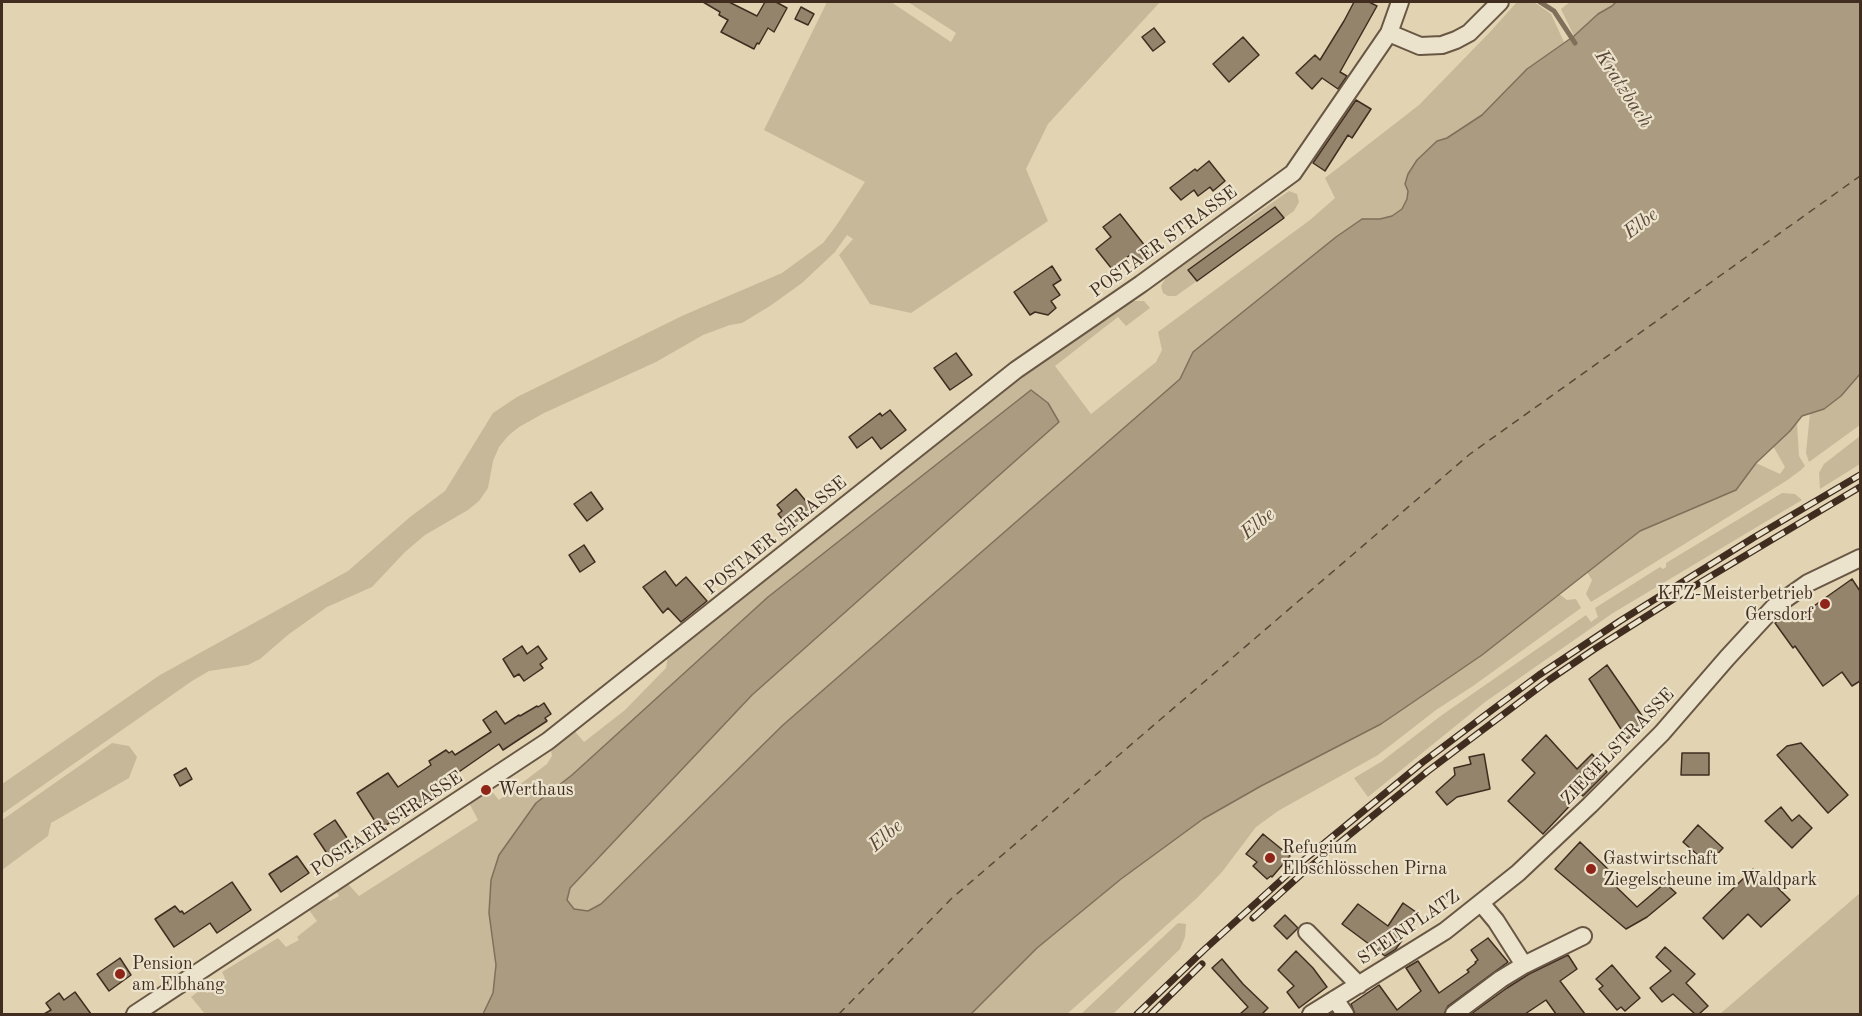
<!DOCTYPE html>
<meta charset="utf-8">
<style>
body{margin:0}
#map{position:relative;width:1862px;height:1016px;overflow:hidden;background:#e2d4b2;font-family:"Old Standard TT",serif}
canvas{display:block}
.frame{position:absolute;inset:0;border:3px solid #402d20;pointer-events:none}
</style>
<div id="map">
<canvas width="1862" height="1016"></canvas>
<div class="frame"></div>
</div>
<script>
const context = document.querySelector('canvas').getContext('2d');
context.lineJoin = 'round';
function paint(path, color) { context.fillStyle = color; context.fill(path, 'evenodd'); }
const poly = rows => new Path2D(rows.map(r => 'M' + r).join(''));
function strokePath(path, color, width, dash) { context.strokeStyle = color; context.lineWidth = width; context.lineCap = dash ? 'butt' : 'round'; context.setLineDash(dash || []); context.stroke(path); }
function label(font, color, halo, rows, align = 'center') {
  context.font = font + ' "Old Standard TT",serif'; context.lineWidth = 4.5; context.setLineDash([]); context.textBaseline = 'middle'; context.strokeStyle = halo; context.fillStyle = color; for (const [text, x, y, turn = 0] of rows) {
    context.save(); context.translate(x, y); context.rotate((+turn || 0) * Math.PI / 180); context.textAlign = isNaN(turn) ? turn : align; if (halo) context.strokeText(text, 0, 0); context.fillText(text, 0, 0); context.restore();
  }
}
const green = poly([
 [827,2,891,2,951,42,956,33,908,2,1160,2,1048,124,1026,169,1048,221,911,313,870,304,839,255,853,239,847,235,835,252,802,283,770,306,742,323,730,325,703,335,656,362,544,413,519,427,508,436,499,447,493,461,488,488,479,501,468,510,425,535,405,552,372,587,327,607,289,634,260,659,248,665,209,671,192,681,2,814,2,784,160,675,348,571,410,517,445,491,493,413,517,397,684,315,782,273,823,243,836,226,865,182,764,130],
 [1517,2,1534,2,1551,14,1564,42,1527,69,1482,115,1447,138,1437,141,1417,160,1408,174,1405,183,1408,191,1407,199,1402,209,1392,216,1380,219,1362,219,1193,352,1180,379,783,725,601,904,588,911,574,909,567,900,570,888,752,695,1031,391,768,597,572,775,536,803,499,855,489,913,496,965,493,993,483,1014,205,1014,191,997,203,988,207,993,225,978,222,972,278,938,286,947,299,940,297,937,317,921,309,910,326,897,330,901,339,896,336,891,348,884,359,896,478,820,468,801,489,788,499,800,547,764,552,756,550,744,572,728,584,742,625,710,666,668,668,655,980,407,1132,301,1144,301,1150,308,1126,326,1118,317,1055,366,1091,414,1156,362,1162,350,1158,332,1310,220,1335,198,1325,178,1419,105,1490,32],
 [1570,2,1616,2,1612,6,1598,14,1574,36,1561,9],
 [1289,191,1297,194,1299,202,1294,211,1284,218,1275,207,1189,269,1197,281,1176,296,1168,296,1163,293,1161,286,1167,276],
 [1860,374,1860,425,1809,462,1806,453,1810,413,1824,409,1841,396],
 [1797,423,1799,456,1805,466,1801,470,1786,481,1591,602,1586,594,1592,580,1587,572,1640,531,1736,490,1756,463,1780,474,1785,467,1773,446],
 [1860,436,1860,464,1820,489,1819,473,1824,464],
 [1782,493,1795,494,1802,500,1613,613,1485,702,1368,797,1354,778,1381,762,1442,715,1586,615,1591,622,1598,617,1595,608,1660,567,1663,569,1666,567,1666,563],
 [1559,594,1567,600,1576,599,1581,608,1473,686,1436,710,1378,755,1278,811,1256,827,1222,872,1197,898,1067,1014,971,1014,1037,948,1121,879,1203,819,1261,786,1381,724,1482,655],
 [112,743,129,746,137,757,129,778,51,823,48,836,2,870,2,820],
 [1860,893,1860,1014,1720,1014],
 [1178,923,1186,924,1185,937,1180,949,1113,1014,1081,1014]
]);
const water = poly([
 [1616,2,1860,2,1860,374,1841,396,1824,409,1802,416,1790,431,1756,463,1736,490,1640,531,1482,655,1381,724,1261,786,1203,819,1121,879,1037,948,971,1014,483,1014,493,993,496,965,489,913,491,880,499,855,536,803,572,775,768,597,1031,390,1048,403,1059,422,752,695,570,888,567,900,574,909,588,911,601,904,783,725,1180,379,1193,352,1336,237,1362,219,1380,219,1392,216,1402,209,1407,199,1408,191,1405,184,1408,174,1417,160,1437,141,1447,138,1482,115,1527,69,1574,36,1598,14,1612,6,1616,2]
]);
const stream = poly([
 [1540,2,1554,11,1575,43]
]);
const ferry = poly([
 [839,1014,951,899,1470,454,1860,176]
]);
const building = poly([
 [703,2,729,2,757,16,765,2,776,2,787,8,774,32,768,28,759,44,757,43,754,49,721,32,728,20,719,15,720,12,703,2],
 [1354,2,1369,2,1377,6,1340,72,1347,76,1338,89,1322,78,1312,89,1296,73,1315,55,1320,60,1344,21,1354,2],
 [801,7,814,14,808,25,795,19,801,7],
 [1154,28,1165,42,1153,51,1142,37,1154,28],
 [1243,37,1259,55,1229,82,1213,64,1243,37],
 [1356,100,1371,109,1352,138,1348,135,1325,171,1313,163,1356,100],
 [1209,161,1225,181,1213,191,1210,187,1198,196,1194,190,1181,200,1170,188,1195,169,1197,171,1209,161],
 [1275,207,1284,218,1197,281,1188,270,1275,207],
 [1120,214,1153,256,1138,266,1130,255,1112,269,1096,249,1111,237,1103,227,1120,214],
 [1052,266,1061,280,1053,285,1060,295,1051,301,1056,308,1048,315,1035,312,1030,315,1014,292,1052,266],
 [956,353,972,375,950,390,934,368,956,353],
 [890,410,906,430,881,449,872,437,857,448,849,437,880,413,882,416,890,410],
 [796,489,814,511,791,530,778,514,782,511,777,505,796,489],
 [591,492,603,509,587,521,574,504,591,492],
 [584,545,595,562,580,572,569,555,584,545],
 [665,571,676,586,686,577,707,601,681,622,668,608,663,613,643,587,665,571],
 [1852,579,1860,591,1860,681,1852,686,1842,672,1823,686,1795,646,1793,648,1775,623,1789,613,1794,620,1852,579],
 [522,646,527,654,538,646,547,659,540,664,543,668,524,681,519,674,514,677,503,659,522,646],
 [1607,665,1645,720,1628,740,1589,679,1607,665],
 [544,703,551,714,545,718,547,721,503,750,499,744,453,776,456,780,380,829,357,793,388,773,398,787,431,765,429,761,446,750,449,753,452,751,455,755,491,732,483,720,496,711,505,724,519,715,520,716,537,706,538,707,544,703],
 [1546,735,1577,769,1592,754,1607,772,1583,796,1581,794,1543,834,1508,801,1535,773,1522,760,1546,735],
 [1801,743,1848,795,1828,813,1777,755,1787,746,1801,743],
 [1682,753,1709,753,1709,775,1681,775,1682,753],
 [1484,754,1490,789,1457,797,1447,805,1436,792,1455,775,1454,768,1471,764,1469,757,1484,754],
 [186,768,192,779,180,786,174,775,186,768],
 [1781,807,1792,821,1799,815,1812,828,1792,848,1765,821,1781,807],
 [335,820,353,847,332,861,314,834,335,820],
 [1698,825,1723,848,1708,864,1683,842,1698,825],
 [1263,834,1290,856,1272,877,1271,876,1267,879,1253,866,1257,862,1246,854,1263,834],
 [1580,842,1611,872,1606,877,1637,907,1665,883,1676,893,1647,917,1626,929,1555,869,1580,842],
 [297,856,309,873,281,892,269,874,297,856],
 [1753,869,1767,883,1770,880,1790,900,1761,927,1748,914,1723,939,1703,918,1753,869],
 [232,882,251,910,217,933,210,923,174,947,155,919,175,906,180,912,182,911,184,914,232,882],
 [1403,903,1416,912,1397,933,1403,939,1395,950,1385,956,1342,924,1358,904,1388,926,1403,903],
 [1285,915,1298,928,1287,939,1274,926,1285,915],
 [1488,938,1508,962,1448,1006,1444,1014,1355,1014,1351,1004,1379,985,1397,1010,1421,991,1406,968,1418,961,1439,993,1469,972,1467,970,1476,963,1475,962,1478,960,1471,950,1488,938],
 [1665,947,1695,974,1686,983,1708,1006,1699,1014,1695,1014,1673,994,1662,1002,1650,988,1671,971,1656,957,1665,947],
 [1296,951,1313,968,1327,987,1299,1008,1287,992,1294,986,1278,970,1296,951],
 [1568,955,1577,969,1560,981,1585,1014,1556,1014,1546,1000,1525,1014,1471,1014,1507,988,1529,974,1568,955],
 [120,958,131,975,109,991,97,974,120,958],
 [1222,959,1243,984,1268,1008,1262,1014,1240,1014,1248,1007,1212,968,1222,959],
 [1612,965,1640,998,1625,1011,1621,1007,1617,1010,1599,989,1603,986,1596,979,1612,965],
 [75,992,91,1014,44,1014,51,1010,46,1003,59,993,64,1000,75,992]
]);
const minor = poly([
 [1389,33,1420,46,1442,45,1456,40,1469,33,1500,2],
 [1481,903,1496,921,1524,965],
 [1307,932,1359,985],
 [1335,999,1345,1014],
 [135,1014,548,741,1016,370,1141,284,1293,173,1389,33,1400,2],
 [1311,1014,1445,931,1518,873,1590,805,1662,733,1727,658,1774,607,1808,583,1860,558],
 [1454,1014,1501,979,1524,965,1583,936]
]);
const rail = poly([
 [1253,918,1305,871,1428,771,1549,680,1593,650,1691,588,1860,487],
 [1137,1014,1205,949,1299,864,1423,762,1492,710,1539,675,1620,621,1753,538,1860,475],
 [1151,1014,1202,964]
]);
const markers = [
 [1825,604,6,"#8f2418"],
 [486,790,6,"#8f2418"],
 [1270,858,6,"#8f2418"],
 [1591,869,6,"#8f2418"],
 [120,974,6,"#8f2418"]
];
const streetNames = [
 ["POSTAER STRASSE",1164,242,-36],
 ["POSTAER STRASSE",776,536,-39],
 ["ZIEGELSTRASSE",1618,747,-46],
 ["POSTAER STRASSE",387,824,-33],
 ["STEINPLATZ",1409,928,-34]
];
const poiNames = [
 ["KFZ-Meisterbetrieb",1813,594,"right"],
 ["Gersdorf",1813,615,"right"],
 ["Werthaus",498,790],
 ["Refugium",1282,848],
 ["Elbschlösschen Pirna",1282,869],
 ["Gastwirtschaft",1603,859],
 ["Ziegelscheune im Waldpark",1603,880],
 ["Pension",132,964],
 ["am Elbhang",132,985]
];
const waterNames = [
 ["Kratzbach",1623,89,57],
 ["Elbe",1641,224,-37],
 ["Elbe",1258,524,-39],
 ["Elbe",886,836,-41]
];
paint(green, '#c6b899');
paint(water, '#ab9b80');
strokePath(water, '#806f5a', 1.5);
strokePath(stream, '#806f5a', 5);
strokePath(ferry, '#5b4838', 1.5, [8, 6]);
paint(building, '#94846c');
strokePath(building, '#402d20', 1.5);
strokePath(minor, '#685744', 20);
strokePath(minor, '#ece3cd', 16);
strokePath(rail, '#402d20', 7);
strokePath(rail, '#ece3cd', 4.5, [14]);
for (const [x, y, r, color] of markers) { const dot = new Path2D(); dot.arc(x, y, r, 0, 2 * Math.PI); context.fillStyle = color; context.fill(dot); strokePath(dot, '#ece3cd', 2); }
label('18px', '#402d20', '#ece3cd', streetNames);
label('18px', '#402d20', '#ece3cd', poiNames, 'left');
label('italic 20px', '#5b4838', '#ece3cd', waterNames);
</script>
